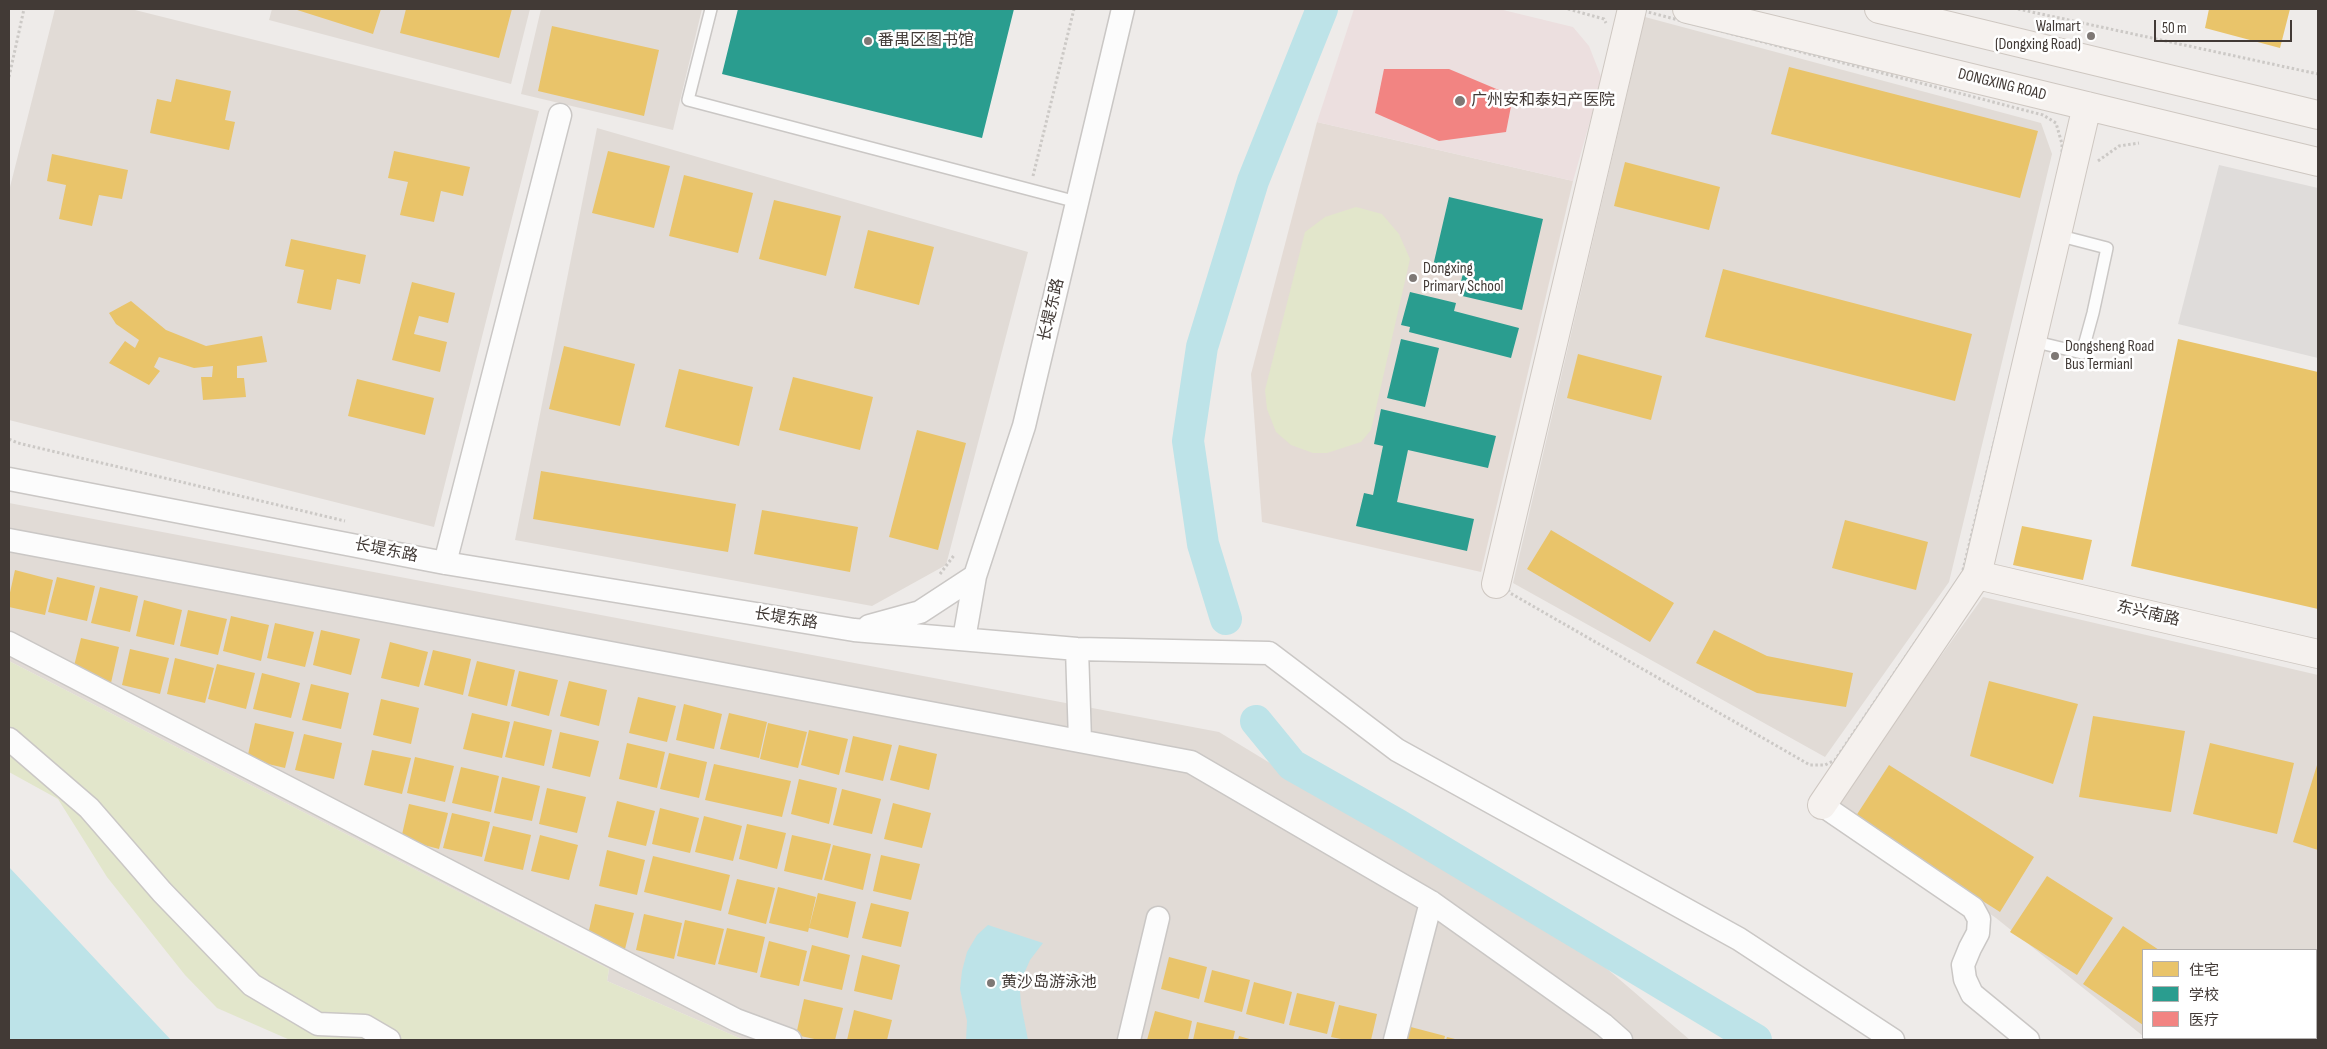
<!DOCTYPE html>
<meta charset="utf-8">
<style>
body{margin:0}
#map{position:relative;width:2327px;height:1049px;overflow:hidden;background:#eeebe9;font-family:"Sofia Sans Condensed","Noto Sans SC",sans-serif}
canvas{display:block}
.frame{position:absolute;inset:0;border:10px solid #423a36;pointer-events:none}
.legend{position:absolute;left:2142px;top:949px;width:175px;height:90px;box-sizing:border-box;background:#fff;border:1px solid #b3b0af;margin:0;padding:6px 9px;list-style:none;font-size:15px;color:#423a36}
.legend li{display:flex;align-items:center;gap:10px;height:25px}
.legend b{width:25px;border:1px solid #b3b0af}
.scale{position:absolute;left:2154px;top:20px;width:138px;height:22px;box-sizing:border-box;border:2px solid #423a36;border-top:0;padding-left:6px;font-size:15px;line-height:18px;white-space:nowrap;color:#423a36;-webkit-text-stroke:4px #fff;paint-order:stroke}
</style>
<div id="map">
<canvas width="2327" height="1049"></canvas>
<div class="frame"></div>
<ul class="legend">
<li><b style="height:14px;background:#e9c46a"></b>住宅</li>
<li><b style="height:14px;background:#2a9d8f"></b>学校</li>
<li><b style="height:14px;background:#f28482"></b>医疗</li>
</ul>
<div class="scale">50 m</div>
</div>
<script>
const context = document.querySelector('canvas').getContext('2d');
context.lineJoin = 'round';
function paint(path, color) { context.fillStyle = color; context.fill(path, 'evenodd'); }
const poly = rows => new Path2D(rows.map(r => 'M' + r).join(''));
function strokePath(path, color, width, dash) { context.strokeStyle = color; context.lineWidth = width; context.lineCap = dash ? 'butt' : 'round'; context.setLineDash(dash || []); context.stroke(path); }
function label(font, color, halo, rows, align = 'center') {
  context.font = font + ' "Sofia Sans Condensed","Noto Sans SC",sans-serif'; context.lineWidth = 5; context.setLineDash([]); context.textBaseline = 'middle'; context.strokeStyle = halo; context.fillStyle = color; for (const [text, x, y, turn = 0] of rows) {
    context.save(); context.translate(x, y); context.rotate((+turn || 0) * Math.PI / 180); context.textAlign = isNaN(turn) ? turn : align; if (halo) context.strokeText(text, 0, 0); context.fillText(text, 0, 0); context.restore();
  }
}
const residential = poly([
 [55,9,131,9,539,111,434,527,9,420,9,191],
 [272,9,530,9,511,84,269,20],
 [541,9,702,9,673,130,521,94],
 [1645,17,2041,123,2052,154,1949,582,1825,757,1513,583],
 [597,128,1028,252,946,565,872,606,515,540],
 [9,503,1219,732,1605,967,1690,1040,744,1040,607,981,609,969,9,661],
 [1983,597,2318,675,2318,1040,2148,1040,2146,1038,2316,1038,2316,950,2143,950,2143,1036,1996,918,1833,807]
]);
const education = poly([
 [1317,122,1573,181,1481,572,1262,522,1251,374]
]);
const medical = poly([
 [1354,9,1499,9,1573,27,1589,46,1602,79,1573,181,1317,122]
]);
const green = poly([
 [1356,207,1382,214,1399,234,1410,259,1371,430,1361,442,1327,453,1313,453,1291,445,1276,432,1267,409,1265,390,1305,232,1325,217],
 [9,661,609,969,607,981,744,1040,290,1040,217,1008,185,975,107,877,58,799,9,772]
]);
const parking = poly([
 [2219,165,2318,188,2318,358,2178,324]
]);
const water = poly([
 [9,867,171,1040,9,1040],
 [988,925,1043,943,1030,960,1023,976,1020,991,1021,1004,1028,1040,966,1040,967,1021,960,989,962,971,967,952,977,935]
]);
const homes = poly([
 [294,9,381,9,373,34],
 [406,9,512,9,499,58,400,33],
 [2209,9,2290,9,2280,48,2205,28],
 [552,26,659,50,644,116,538,91],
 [1789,67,2038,131,2020,198,1771,134],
 [176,79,231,91,225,120,235,122,229,150,150,133,157,99,171,102],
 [394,151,470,167,463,196,441,191,434,222,400,215,408,182,388,178],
 [608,151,670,166,654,228,592,213],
 [52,154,128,170,122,199,99,195,92,226,59,219,66,185,47,181],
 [1625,162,1720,187,1709,230,1614,206],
 [684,175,753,193,738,253,669,236],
 [774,200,841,216,826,276,759,259],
 [868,230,934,247,919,305,854,288],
 [291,239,366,255,360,284,337,279,331,310,297,303,304,270,285,266],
 [1723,269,1972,334,1955,401,1705,337],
 [412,282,455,293,448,323,419,316,414,334,447,342,440,372,392,360],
 [131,301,166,330,206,346,262,336,267,362,237,366,237,378,244,378,246,397,203,400,201,377,212,377,213,366,194,368,159,357,154,367,160,371,149,385,109,363,125,341,135,348,139,340,116,324,109,313],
 [2178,339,2318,372,2318,609,2131,566],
 [564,346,635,364,620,426,549,409],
 [1578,354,1662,376,1651,420,1567,398],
 [679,369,753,387,739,446,665,427],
 [793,377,873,397,860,450,779,430],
 [357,379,434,398,425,435,348,416],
 [917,430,966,443,938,550,889,537],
 [541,471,736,504,728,552,533,519],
 [762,510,858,527,850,572,754,554],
 [1845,520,1928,542,1916,590,1832,568],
 [2022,526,2092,540,2083,580,2013,565],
 [1551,530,1674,603,1650,642,1527,569],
 [15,570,53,580,45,615,9,607,9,597],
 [57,577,95,586,87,621,48,612],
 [100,587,138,596,130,632,91,623],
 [144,600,182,610,174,645,136,636],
 [188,610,227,619,218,655,180,646],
 [231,616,269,625,261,661,223,651],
 [275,623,314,632,305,667,267,658],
 [321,630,360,639,351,675,313,665],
 [1714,630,1767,656,1853,673,1846,707,1757,693,1696,663],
 [81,638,119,647,111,683,72,674],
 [390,642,428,652,419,687,381,678],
 [130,649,169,658,160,694,122,685],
 [433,650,471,659,463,695,424,685],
 [175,658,214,668,205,703,167,694],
 [477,661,515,670,507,706,468,696],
 [217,664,255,673,246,709,208,699],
 [519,671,558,680,549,716,511,706],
 [262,673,300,683,291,718,253,709],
 [569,681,607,690,599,726,560,716],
 [1989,681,2078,704,2053,784,1970,756],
 [311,684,349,693,341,729,302,720],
 [638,697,676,706,667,742,629,733],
 [381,699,419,708,411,744,373,735],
 [684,704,722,714,714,749,676,740],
 [472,713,510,722,502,758,463,749],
 [729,713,767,722,759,758,720,749],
 [2093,716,2185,731,2171,812,2079,797],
 [514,721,552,730,544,766,505,757],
 [255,723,294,732,285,768,247,759],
 [768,723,807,732,798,768,760,759],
 [809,730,848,739,839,775,801,765],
 [560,732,599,741,590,777,552,768],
 [304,734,342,743,334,779,295,770],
 [853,736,892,745,883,781,845,772],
 [627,743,665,752,657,788,619,779],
 [2210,743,2294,763,2277,834,2193,814],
 [899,745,937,754,929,790,890,780],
 [372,750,411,758,402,794,364,785],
 [669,753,707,762,699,798,660,789],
 [415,757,454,766,445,802,407,793],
 [2318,762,2318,850,2293,842],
 [714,764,791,781,782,817,705,800],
 [1889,765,2034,857,2000,912,1854,819],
 [461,767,499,776,491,812,452,803],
 [502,777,540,786,532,821,494,813],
 [799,779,837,788,829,824,791,814],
 [547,788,586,797,577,833,539,824],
 [842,789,881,799,872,834,833,825],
 [617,801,655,811,646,846,608,837],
 [893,803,931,813,922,848,884,839],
 [409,804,448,813,439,849,401,839],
 [660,808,699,818,690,853,652,844],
 [452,813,490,822,482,857,443,848],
 [704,816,742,826,733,861,695,852],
 [747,824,786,833,777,869,739,859],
 [493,826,531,835,523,870,484,861],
 [540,835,578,845,569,880,531,871],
 [792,835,831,844,822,880,784,871],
 [833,845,871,854,863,890,824,880],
 [607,850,645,860,637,895,599,886],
 [881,855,920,864,911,900,873,891],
 [653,856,730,875,721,911,644,892],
 [2047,876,2113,918,2077,975,2010,932],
 [737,879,775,888,766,924,728,914],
 [778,887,816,897,808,932,769,923],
 [818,893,856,902,848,938,809,928],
 [871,903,909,912,901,947,862,938],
 [595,904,634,913,625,949,587,939],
 [644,914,682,923,674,959,636,950],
 [685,920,724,929,715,965,677,956],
 [2123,926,2159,950,2143,950,2143,1025,2083,984],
 [727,928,765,937,757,973,718,964],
 [769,941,807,951,799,986,760,977],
 [812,945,850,955,842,990,803,981],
 [862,955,900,965,892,1000,854,991],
 [1169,957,1207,967,1199,999,1161,989],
 [1212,970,1250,980,1242,1012,1204,1002],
 [1254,982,1292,992,1284,1024,1246,1014],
 [1297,993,1335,1002,1327,1034,1289,1025],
 [804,999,843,1008,835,1040,819,1040,796,1035],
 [1339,1005,1377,1014,1371,1040,1346,1040,1331,1037],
 [854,1010,892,1020,887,1040,847,1040],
 [1155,1011,1192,1021,1188,1040,1147,1040],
 [1197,1022,1235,1031,1233,1040,1193,1040],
 [1407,1026,1445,1036,1444,1040,1403,1040],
 [1239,1036,1253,1040,1238,1040],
 [1447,1037,1459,1040,1446,1040],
 [2242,1038,2249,1038,2253,1040,2240,1040]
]);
const schools = poly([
 [738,9,1014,9,982,138,722,74],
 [1449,197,1543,219,1522,310,1458,295,1463,273,1433,266],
 [1410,292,1456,303,1454,311,1519,328,1511,358,1409,332,1410,327,1401,325],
 [1401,339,1439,348,1425,407,1387,398],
 [1381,409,1496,436,1488,468,1408,450,1397,502,1474,519,1467,551,1356,526,1364,493,1373,495,1383,446,1374,444]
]);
const health = poly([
 [1384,69,1449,69,1513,96,1506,132,1439,141,1375,113]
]);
const river = poly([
 [1226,619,1203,544,1188,441,1202,347,1253,181,1322,9],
 [1256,721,1292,765,1398,825,1756,1040]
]);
const path = poly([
 [1568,9,1604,19,1606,23],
 [2018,9,2318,74],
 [1644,11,2043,115,2056,123,2062,144,2062,164,1962,574,1835,760,1825,765,1810,765,1510,593,1504,582,1636,16,1644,11],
 [9,77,24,9],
 [2098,161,2119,146,2139,143],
 [1033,176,1074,9],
 [9,439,18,443,345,521],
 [940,574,955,554]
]);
const lane = poly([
 [711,9,688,100,1077,202],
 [2032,341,2082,353,2093,313,2107,248,2057,235]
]);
const street = poly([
 [9,479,445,563,854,630,1077,649,1269,653,1397,750,1739,939,1893,1040],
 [9,540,1191,762,1431,902,1604,1025,1621,1040],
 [445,563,560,115],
 [869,626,920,612,975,576],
 [964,639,975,576,1024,426,1123,9],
 [9,643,736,1020,790,1040],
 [1077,649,1080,741],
 [9,739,89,808,162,892,252,985,318,1024,365,1026,389,1040],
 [1822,805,1973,908,1979,919,1978,933,1970,948,1963,965,1965,979,1972,994,2028,1040],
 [1129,1040,1158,918],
 [1395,1040,1431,902]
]);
const secondary = poly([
 [1687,9,2318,162],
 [1879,9,2318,115],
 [1977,575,2318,654],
 [1496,584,1632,9],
 [1822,805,1977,575,2087,106]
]);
const markers = [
 [2091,36,5,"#7e7875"],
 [868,41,5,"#7e7875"],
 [1460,101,6,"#7e7875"],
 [1413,278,5,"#7e7875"],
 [2055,356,5,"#7e7875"],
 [991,983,5,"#7e7875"]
];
const poiNames = [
 ["Walmart",2081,27,"right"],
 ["(Dongxing Road)",2081,45,"right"],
 ["番禺区图书馆",878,41],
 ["广州安和泰妇产医院",1471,101],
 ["Dongxing",1423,269],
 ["Primary School",1423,287],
 ["Dongsheng Road",2065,347],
 ["Bus Termianl",2065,365],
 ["黄沙岛游泳池",1001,983]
];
const streetNames = [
 ["DONGXING ROAD",2002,85,14],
 ["长堤东路",1052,310,-77],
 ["长堤东路",386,551,11],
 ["东兴南路",2148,614,13],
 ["长堤东路",786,619,9]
];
paint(residential, '#e1dbd6');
paint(education, '#e4dbd5');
paint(medical, '#ecdfdf');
paint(green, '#e2e6cb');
paint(parking, '#dfdcda');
paint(water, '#bde3e8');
paint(homes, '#e9c46a');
paint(schools, '#2a9d8f');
paint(health, '#f28482');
strokePath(river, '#bde3e8', 32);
strokePath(lane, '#cac7c5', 14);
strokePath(street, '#cac7c5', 25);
strokePath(secondary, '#cec7c1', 30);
strokePath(path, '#ccc9c6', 3, [2.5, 2.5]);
strokePath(lane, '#fcfcfc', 11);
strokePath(street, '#fcfcfc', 22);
strokePath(secondary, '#f5f1ee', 28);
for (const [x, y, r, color] of markers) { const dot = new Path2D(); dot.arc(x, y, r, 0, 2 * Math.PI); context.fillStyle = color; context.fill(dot); strokePath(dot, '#fff', 2); }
label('16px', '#423a36', '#fff', poiNames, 'left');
label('16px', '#423a36', '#fff', streetNames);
</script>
